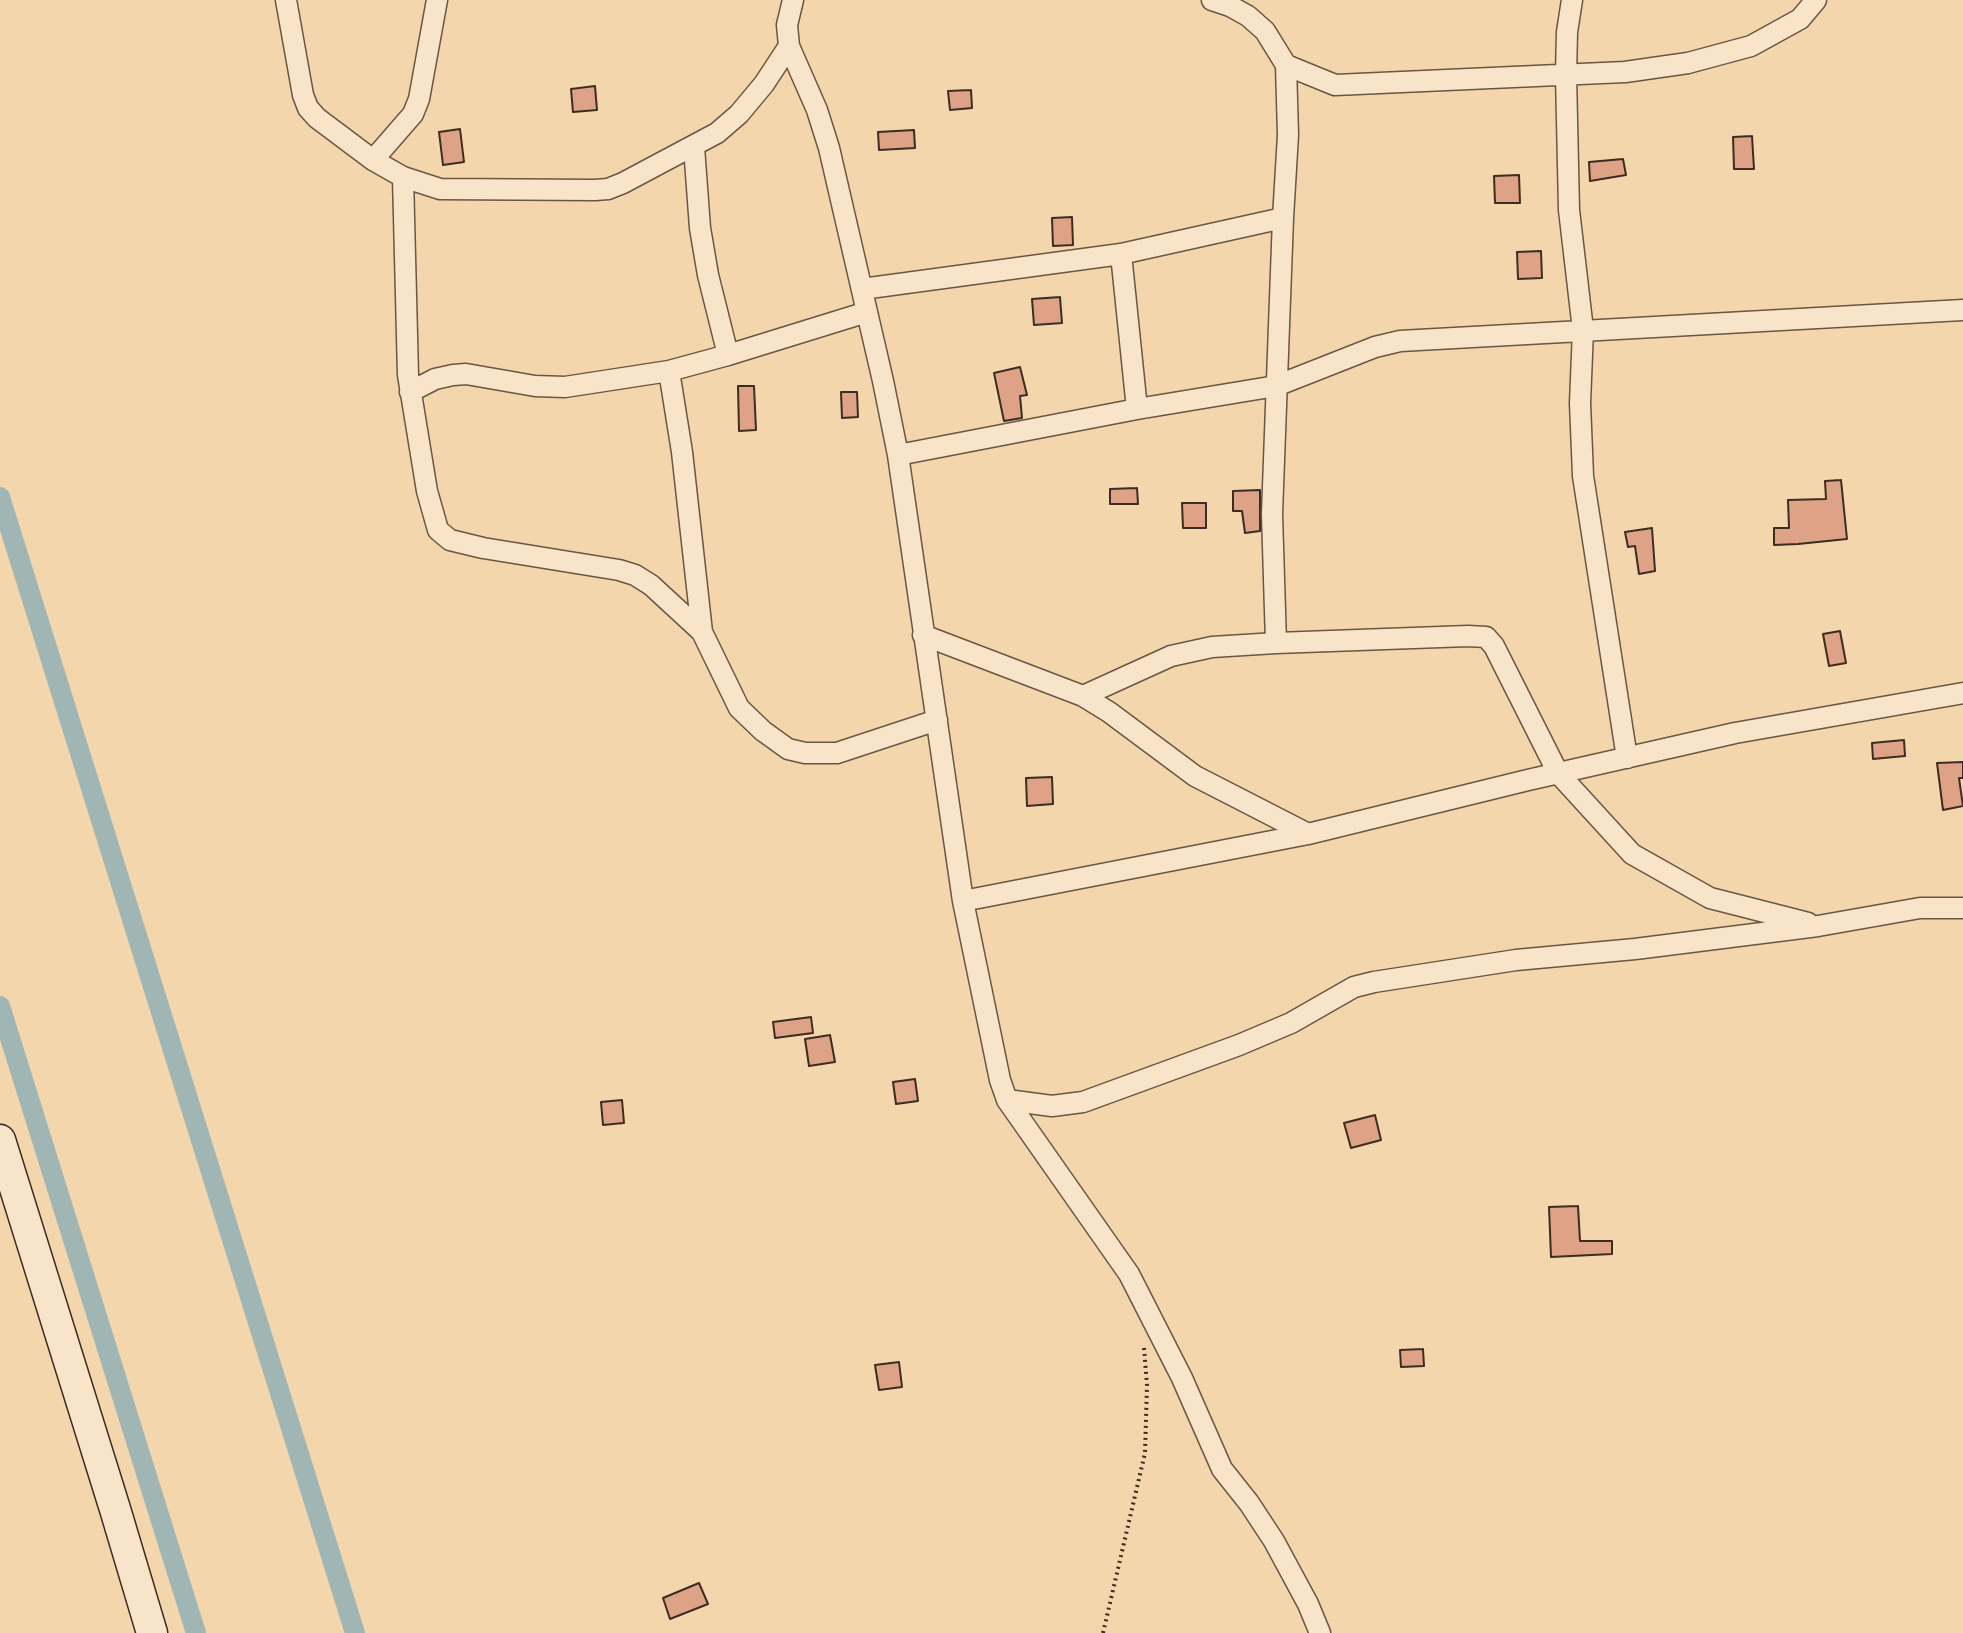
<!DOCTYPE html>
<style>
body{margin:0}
canvas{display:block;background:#f3d6ac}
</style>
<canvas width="1963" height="1633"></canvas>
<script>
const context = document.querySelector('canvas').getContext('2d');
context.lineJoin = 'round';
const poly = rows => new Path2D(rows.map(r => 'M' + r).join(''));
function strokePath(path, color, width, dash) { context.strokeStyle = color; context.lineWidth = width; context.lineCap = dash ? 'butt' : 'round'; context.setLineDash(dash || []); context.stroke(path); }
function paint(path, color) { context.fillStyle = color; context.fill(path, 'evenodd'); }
const canal = poly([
 [0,497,355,1633],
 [0,1006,196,1633]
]);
const building = poly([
 [595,86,597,110,573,112,571,89,595,86],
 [971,90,972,108,950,110,948,91,971,90],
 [460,129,464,162,443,165,439,132,460,129],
 [914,130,915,148,879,150,878,132,914,130],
 [1752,136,1754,169,1734,169,1733,137,1752,136],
 [1623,159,1626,175,1590,181,1589,162,1623,159],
 [1519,175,1520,203,1495,203,1494,176,1519,175],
 [1072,217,1073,245,1053,246,1052,218,1072,217],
 [1541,251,1542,278,1518,279,1517,252,1541,251],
 [1060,297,1062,323,1034,325,1032,299,1060,297],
 [1020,367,1027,395,1020,396,1022,418,1004,421,994,373,1020,367],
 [738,386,754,386,756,430,739,431,738,386],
 [841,392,857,392,858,417,842,418,841,392],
 [1841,480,1847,539,1798,544,1774,545,1774,528,1789,528,1788,500,1826,499,1825,481,1841,480],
 [1137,488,1138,504,1110,504,1110,489,1137,488],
 [1260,490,1260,531,1245,533,1242,511,1233,511,1233,491,1260,490],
 [1182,503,1206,503,1206,528,1183,528,1182,503],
 [1652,528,1655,571,1639,574,1635,546,1628,547,1625,532,1652,528],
 [1840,631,1846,663,1829,666,1823,634,1840,631],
 [1904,740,1905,756,1873,759,1872,743,1904,740],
 [1963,762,1963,778,1959,778,1963,806,1943,810,1937,763,1963,762],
 [1052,777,1053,804,1027,806,1026,778,1052,777],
 [811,1017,813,1033,775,1038,773,1022,811,1017],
 [830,1035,835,1062,809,1066,805,1039,830,1035],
 [915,1079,918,1101,896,1104,893,1082,915,1079],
 [622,1100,624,1123,603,1125,601,1102,622,1100],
 [1375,1115,1381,1140,1351,1148,1344,1123,1375,1115],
 [1578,1206,1580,1241,1612,1241,1612,1254,1551,1257,1549,1207,1578,1206],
 [1423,1349,1424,1366,1401,1367,1400,1350,1423,1349],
 [899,1362,902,1387,879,1390,875,1365,899,1362],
 [699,1583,708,1604,670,1619,663,1598,699,1583]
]);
const path = poly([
 [1103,1633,1145,1453,1147,1385,1144,1348]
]);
const street = poly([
 [286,0,303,95,308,108,317,118,373,160,403,177,440,189,595,190,608,189,623,183,717,133,739,114,764,84,789,46],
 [793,0,787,25,789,46,817,110,829,148,883,381,898,455,963,901,1000,1080,1007,1100,1129,1274,1182,1378,1222,1469,1249,1503,1274,1541,1308,1604,1320,1633],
 [1212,0,1230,6,1248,16,1265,31,1286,65,1335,85,1625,72,1688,63,1751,46,1800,19,1816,0],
 [1572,0,1567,32,1566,75,1569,210,1583,330,1580,403,1583,476,1627,758],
 [694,147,700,228,708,275,728,355],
 [373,160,413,114,419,99,437,0],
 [403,177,408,375,427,491,438,530,450,540,483,548,619,570,635,575,651,585,702,632],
 [1121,254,1137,409],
 [862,289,1121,254,1283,218],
 [669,371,682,452,702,632,739,708,763,731,788,749,805,753,837,753,937,720],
 [410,392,435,379,453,375,466,374,535,386,565,387,669,371,728,355,867,312],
 [898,455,1137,409,1276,386,1375,347,1400,341,1963,310],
 [923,635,1083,696,1109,712,1195,776,1308,834],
 [1276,643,1272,514,1283,218,1288,135,1286,65],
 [1083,696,1171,656,1212,647,1276,643,1468,636,1486,637,1494,646,1558,773,1632,854,1710,898,1808,923],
 [963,901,1308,834,1528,780,1735,733,1963,693],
 [1007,1100,1052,1106,1083,1102,1239,1045,1291,1023,1354,987,1374,982,1516,960,1635,949,1818,926,1920,908,1963,908]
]);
const secondary = poly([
 [0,1140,115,1509,152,1633]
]);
strokePath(canal, '#a0b6b4', 20);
paint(building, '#dea386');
strokePath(building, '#3d2c21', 2);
strokePath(street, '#6a5644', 23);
strokePath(secondary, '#3d2c21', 33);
strokePath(path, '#3d2c21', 4, [2, 4]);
strokePath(street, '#f7e4c9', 20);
strokePath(secondary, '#f7e4c9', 30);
</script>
